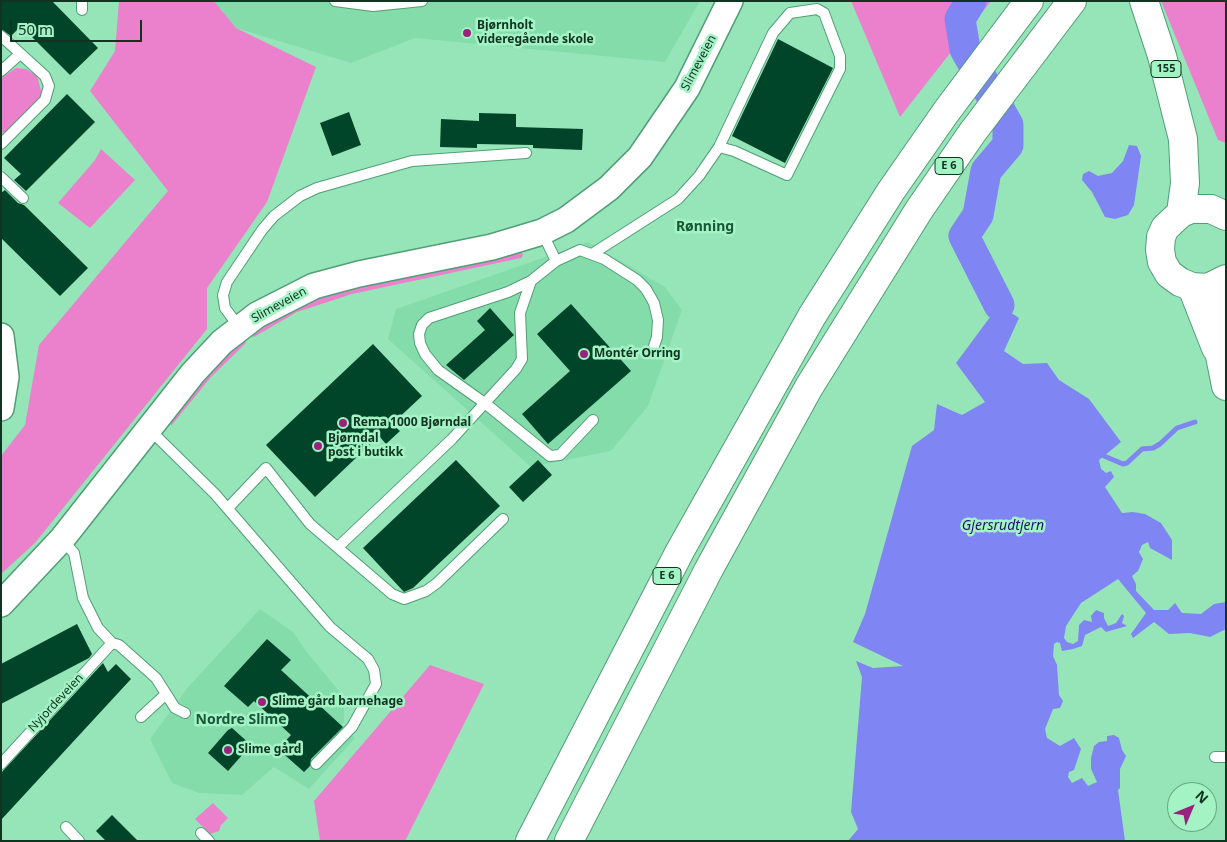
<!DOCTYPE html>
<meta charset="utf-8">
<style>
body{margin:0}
#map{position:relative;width:1227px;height:842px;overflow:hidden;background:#96e5b9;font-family:"Noto Sans",sans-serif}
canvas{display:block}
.frame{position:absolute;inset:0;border:2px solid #132;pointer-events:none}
.north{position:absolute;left:1167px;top:782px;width:50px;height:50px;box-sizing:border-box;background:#a3f3c5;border:1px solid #69a684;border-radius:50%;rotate:45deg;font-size:14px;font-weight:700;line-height:20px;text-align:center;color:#132}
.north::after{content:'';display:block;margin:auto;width:18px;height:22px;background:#98227e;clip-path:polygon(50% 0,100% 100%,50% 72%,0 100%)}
.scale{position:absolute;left:10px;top:20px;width:132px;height:22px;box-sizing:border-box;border:2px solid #132;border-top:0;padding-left:6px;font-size:15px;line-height:18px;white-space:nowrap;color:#132;-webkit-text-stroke:4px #a3f3c5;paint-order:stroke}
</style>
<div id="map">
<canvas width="1227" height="842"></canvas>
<div class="frame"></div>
<div class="north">N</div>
<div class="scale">50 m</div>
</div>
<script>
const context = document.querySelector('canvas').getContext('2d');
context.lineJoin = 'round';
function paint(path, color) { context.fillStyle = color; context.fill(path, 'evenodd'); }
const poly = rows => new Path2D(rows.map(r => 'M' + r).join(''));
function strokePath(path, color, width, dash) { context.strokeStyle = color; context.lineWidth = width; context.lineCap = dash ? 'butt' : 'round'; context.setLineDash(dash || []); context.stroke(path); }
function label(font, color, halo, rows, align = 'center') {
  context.font = font + ' "Noto Sans",sans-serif'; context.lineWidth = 5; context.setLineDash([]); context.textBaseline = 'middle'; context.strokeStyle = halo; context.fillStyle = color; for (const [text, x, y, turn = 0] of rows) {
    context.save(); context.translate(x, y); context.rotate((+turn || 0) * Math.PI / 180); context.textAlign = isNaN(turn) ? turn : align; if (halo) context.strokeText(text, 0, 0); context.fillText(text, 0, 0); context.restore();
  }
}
const built = poly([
 [214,1,700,1,665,62,415,38,351,63,236,28],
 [588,242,665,287,682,310,648,406,611,451,531,467,388,339,396,309],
 [260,609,293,632,306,651,344,697,344,722,341,725,355,738,309,789,274,767,242,795,199,793,172,783,150,739,189,686]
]);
const green = poly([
 [119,1,214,1,236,28,316,67,267,202,207,288,207,329,35,543,1,574,1,456,25,425,39,345,168,191,90,91,115,51],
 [851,1,991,1,900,117],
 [1161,1,1226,1,1226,143,1218,140],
 [16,68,26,69,37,76,42,94,39,100,6,132,1,133,1,78],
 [101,149,135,180,90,228,58,203,95,160],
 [520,249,523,255,521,258,352,294,297,312,254,337,249,332,312,297],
 [241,338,246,343,211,377,171,426,171,416,203,376],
 [430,665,484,684,405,841,320,841,314,801],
 [213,803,228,818,221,825,219,831,210,834,195,819]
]);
const water = poly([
 [1129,145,1137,146,1141,156,1134,205,1128,215,1115,219,1105,217,1092,192,1082,180,1083,174,1089,171,1098,176,1112,173,1123,161],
 [999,305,1019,318,1004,351,1023,364,1047,363,1059,380,1089,399,1121,442,1099,460,1101,469,1106,473,1111,471,1114,477,1105,487,1122,513,1133,512,1145,514,1161,523,1172,540,1172,560,1150,548,1148,542,1142,545,1139,552,1143,559,1138,571,1132,576,1136,584,1136,591,1154,610,1168,610,1175,603,1182,613,1201,614,1214,604,1226,602,1226,629,1210,637,1190,633,1169,634,1154,622,1133,638,1131,634,1146,613,1118,579,1081,603,1066,626,1064,638,1067,642,1073,644,1078,641,1079,625,1084,620,1092,622,1091,616,1096,610,1104,613,1104,618,1108,626,1116,623,1122,614,1124,616,1122,623,1127,626,1106,632,1101,627,1085,635,1082,646,1073,649,1062,651,1060,643,1057,642,1054,644,1053,656,1057,665,1059,695,1063,701,1060,708,1053,709,1045,729,1047,738,1060,746,1074,738,1081,749,1074,770,1069,772,1068,777,1072,783,1082,778,1088,786,1097,782,1091,769,1091,758,1094,746,1099,742,1107,741,1107,736,1114,735,1119,738,1122,750,1126,756,1120,769,1120,788,1118,790,1125,841,848,841,858,829,851,812,862,677,856,661,873,668,903,666,853,642,865,614,912,446,934,430,937,404,962,415,985,402,956,363]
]);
const stream = poly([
 [1104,456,1123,464,1127,463,1142,449,1153,448,1160,444,1177,428,1195,422]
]);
const river = poly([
 [971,1,960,19,965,49,1008,125,1008,145,986,171,978,215,964,236,999,305]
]);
const building = poly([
 [1,1,52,1,98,48,70,75,21,26,11,36,1,29],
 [778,39,833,68,785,163,732,136],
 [67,94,95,122,26,191,14,180,21,174,4,158],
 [349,112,361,145,332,156,320,123],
 [479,113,516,114,516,127,583,129,582,150,533,148,533,145,477,144,477,148,440,147,441,119,479,121],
 [5,190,18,203,24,205,88,268,60,296,1,238,1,193],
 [571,304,631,371,548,444,522,414,570,371,537,334],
 [490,308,514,335,464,380,446,365,485,330,477,321],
 [373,344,422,396,392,424,400,431,386,444,379,436,315,497,266,445],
 [456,460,500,506,413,588,404,592,363,548],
 [538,460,552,475,523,502,509,487],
 [77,624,92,654,89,658,1,704,1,664],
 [267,639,291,660,281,670,343,727,311,759,310,766,304,772,278,749,291,735,254,701,248,707,224,686],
 [103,663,108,672,116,664,131,679,1,820,1,773],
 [232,728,251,745,228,771,208,753,228,730],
 [112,815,138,841,106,841,96,831]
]);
const service = poly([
 [335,1,373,6,422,1],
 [82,10,82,1],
 [1,36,45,76,49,86,45,100,1,144],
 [1,71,20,54],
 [1,177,23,198],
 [542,232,556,261],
 [592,254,678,199,699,176,719,147,773,33,790,13,817,9,824,13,840,56,840,69,787,175,734,151,719,147],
 [239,327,225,308,223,295,227,282,262,230,274,216,300,196,317,188,412,161,526,153],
 [593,420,560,455,550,456,486,404,438,370,425,354,420,343,419,334,422,325,429,318,508,292,531,281,556,261,580,250,604,259,637,280,646,289,654,303,658,320,657,337,653,349],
 [149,429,215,494,330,627,368,659,374,670,376,684,352,727,316,764],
 [228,508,266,468,310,524,392,594,404,599,426,591,437,583,503,519],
 [62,540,74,553,83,598,98,628,112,643,119,645,156,678,175,708,185,713],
 [338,547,452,439,516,369,522,359,520,313,531,281],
 [141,717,165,695],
 [1215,757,1226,757],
 [1,764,112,643],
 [66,827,79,841],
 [201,833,209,841]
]);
const tertiary = poly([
 [1,336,6,377,1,408],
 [1,604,62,539,193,373,222,342,257,315,314,286,359,274,492,247,542,232,566,220,609,188,640,157,687,88,730,1]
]);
const primary = poly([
 [1144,1,1162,56,1183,139,1185,183,1181,213],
 [1226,216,1211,209,1191,209,1181,213,1165,228,1161,237,1160,250,1162,262,1169,274,1180,282,1192,287,1208,288,1226,279],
 [1221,283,1222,332,1220,356,1226,386],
 [1192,287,1216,348]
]);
const motorway = poly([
 [530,841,680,551,812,316,891,191,946,112,1029,1],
 [569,841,709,569,809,387,919,210,972,133,1072,1]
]);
const markers = [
 [467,33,5,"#98227e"],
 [584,354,5,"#98227e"],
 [343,423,5,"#98227e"],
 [318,446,5,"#98227e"],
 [262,702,5,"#98227e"],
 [228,750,5,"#98227e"]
];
const shields = [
 [1166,69,30],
 [949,166,28],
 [667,576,28]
];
const shieldNames = [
 ["155",1166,69],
 ["E 6",949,166],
 ["E 6",667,576]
];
const poiNames = [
 ["Bjørnholt",477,26],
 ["videregående skole",477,40],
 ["Montér Orring",594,354],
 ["Rema 1000 Bjørndal",353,423],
 ["Bjørndal",328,439],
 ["post i butikk",328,453],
 ["Slime gård barnehage",272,702],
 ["Slime gård",238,750]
];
const streetNames = [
 ["Slimeveien",699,63,-62],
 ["Slimeveien",279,305,-29],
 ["Nyjordeveien",56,703,-47]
];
const neighbourhoodNames = [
 ["Rønning",705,227],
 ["Nordre Slime",241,720]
];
const waterNames = [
 ["Gjersrudtjern",1003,526]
];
paint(built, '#85dcab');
paint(green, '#eb80cd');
paint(water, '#7f85f3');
strokePath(stream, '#7f85f3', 5);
strokePath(river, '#7f85f3', 31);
paint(building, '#004529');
strokePath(service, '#509e75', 12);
strokePath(tertiary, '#509e75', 28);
strokePath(primary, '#509e75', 30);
strokePath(motorway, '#509e75', 30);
strokePath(service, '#fff', 10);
strokePath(tertiary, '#fff', 25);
strokePath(primary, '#fff', 28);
strokePath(motorway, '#fff', 28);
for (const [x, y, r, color] of markers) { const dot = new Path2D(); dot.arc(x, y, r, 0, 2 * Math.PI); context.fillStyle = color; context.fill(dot); strokePath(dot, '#a3f3c5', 2); }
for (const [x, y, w] of shields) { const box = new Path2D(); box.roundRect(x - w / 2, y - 8.5, w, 17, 4); context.fillStyle = '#a3f3c5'; context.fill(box); strokePath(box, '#132', 1); }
label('bold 11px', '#132', null, shieldNames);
label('bold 12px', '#132', '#a3f3c5', poiNames, 'left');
label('12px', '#132', '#a3f3c5', streetNames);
label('bold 14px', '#195739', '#a3f3c5', neighbourhoodNames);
label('italic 14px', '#210f72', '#a3f3c5', waterNames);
</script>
